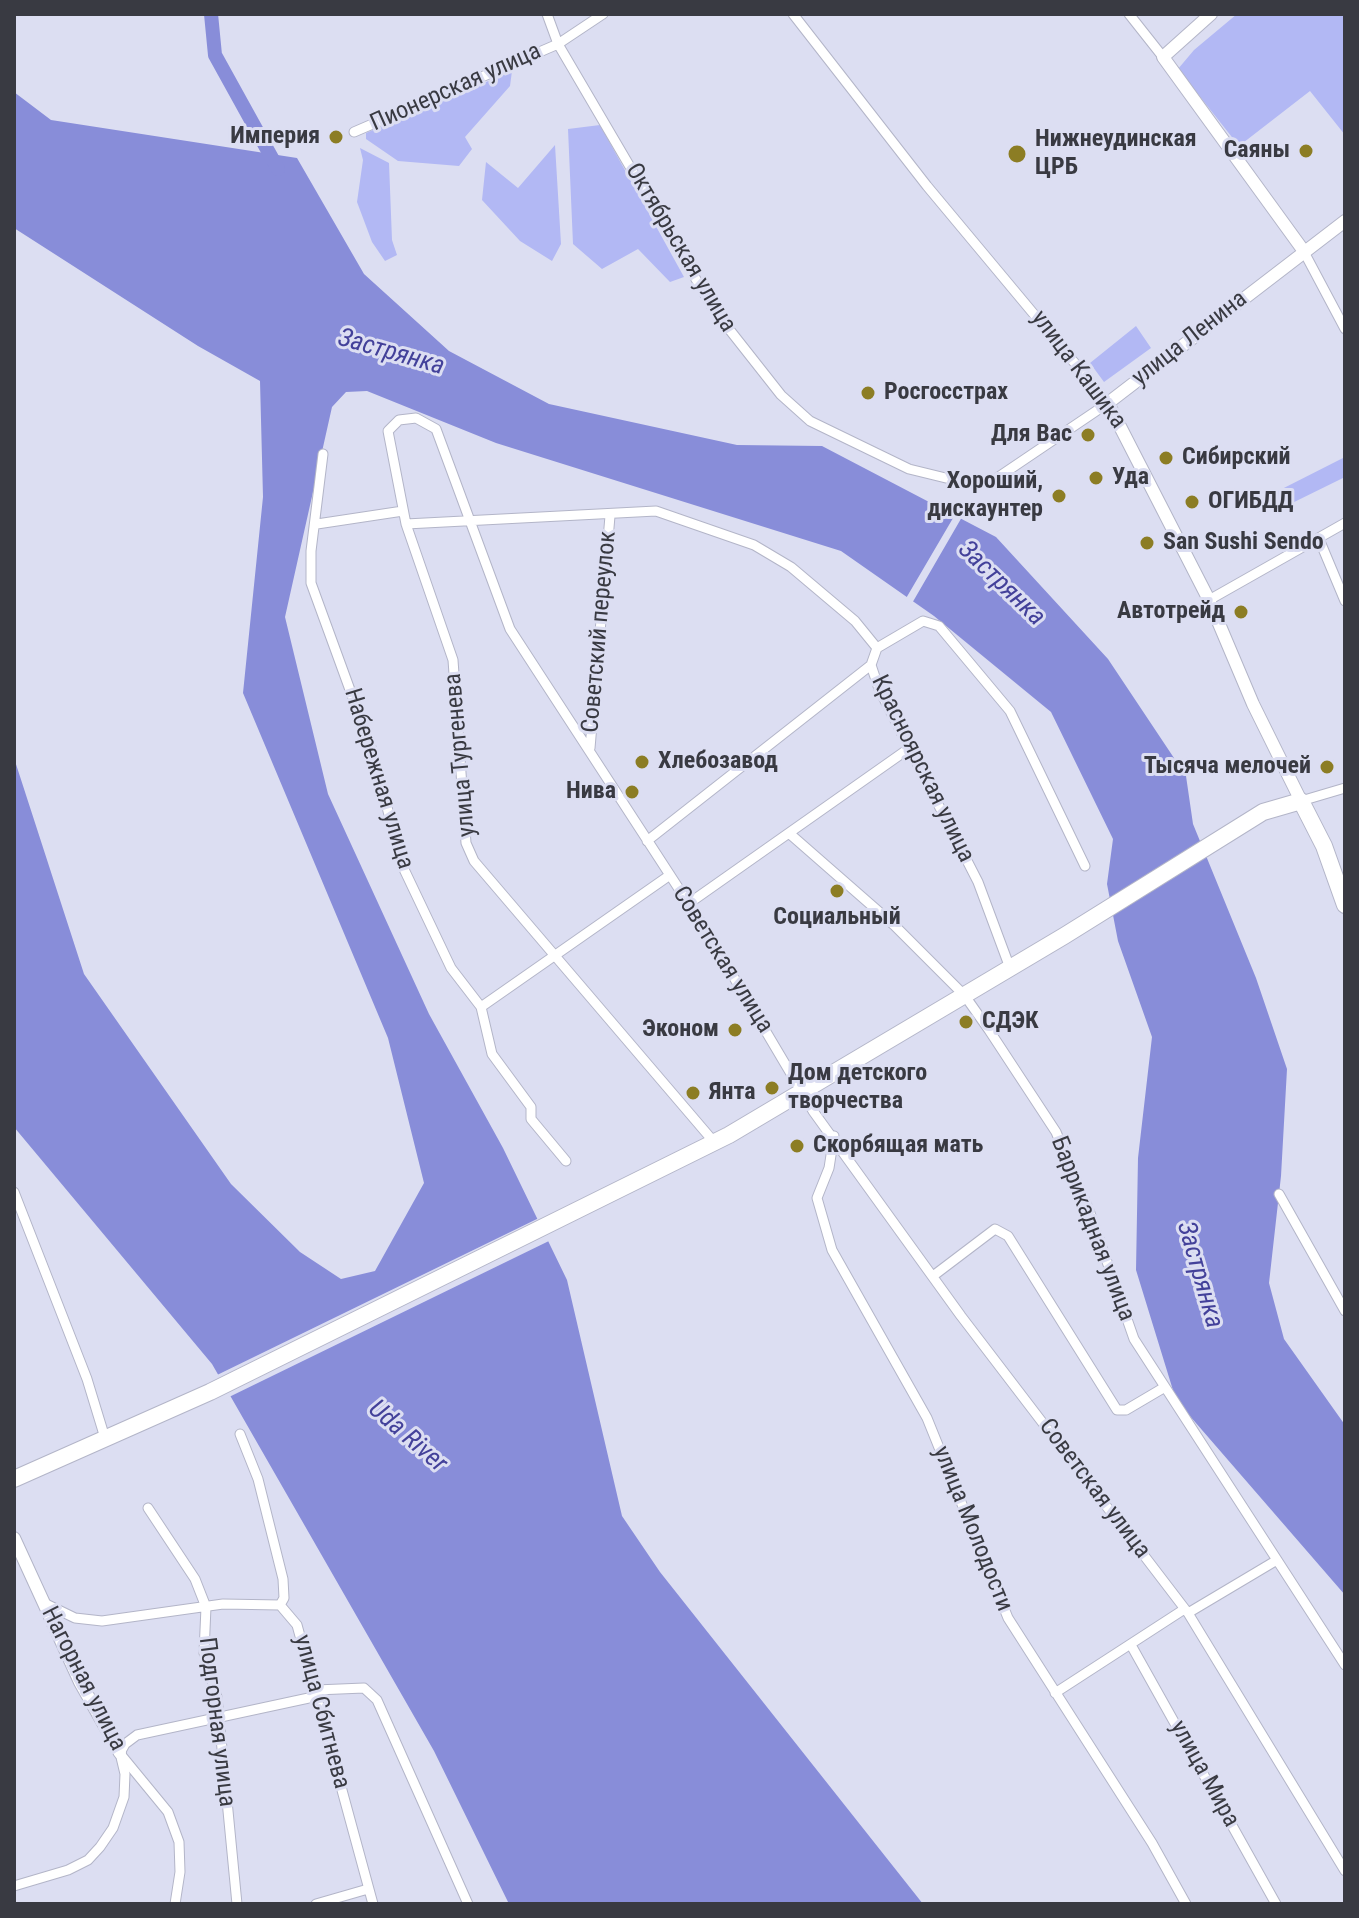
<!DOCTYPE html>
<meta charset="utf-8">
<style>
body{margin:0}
#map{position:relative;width:1359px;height:1918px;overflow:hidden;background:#dcdef2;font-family:"Roboto Condensed",sans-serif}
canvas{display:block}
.frame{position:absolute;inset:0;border:16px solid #393a42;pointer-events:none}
</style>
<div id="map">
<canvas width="1359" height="1918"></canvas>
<div class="frame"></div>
</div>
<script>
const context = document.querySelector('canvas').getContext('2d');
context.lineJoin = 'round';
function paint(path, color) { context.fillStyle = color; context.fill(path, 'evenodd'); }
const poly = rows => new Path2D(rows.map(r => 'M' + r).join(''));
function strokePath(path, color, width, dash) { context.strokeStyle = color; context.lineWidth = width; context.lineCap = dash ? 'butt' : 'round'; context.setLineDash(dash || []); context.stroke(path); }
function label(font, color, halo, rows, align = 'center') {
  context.font = font + ' "Roboto Condensed",sans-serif'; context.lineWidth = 6; context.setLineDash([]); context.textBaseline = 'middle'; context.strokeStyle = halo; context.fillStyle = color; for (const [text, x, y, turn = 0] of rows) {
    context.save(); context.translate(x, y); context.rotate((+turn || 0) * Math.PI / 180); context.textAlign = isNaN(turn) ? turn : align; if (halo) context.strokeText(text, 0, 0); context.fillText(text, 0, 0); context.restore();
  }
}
const green = poly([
 [1237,14,1345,14,1345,135,1310,91,1239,146,1178,69,1194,50],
 [512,71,510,86,465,137,472,149,459,166,398,161,366,139,366,133],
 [600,125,684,277,670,282,638,249,602,269,573,244,568,129],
 [555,145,561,244,552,261,520,241,482,200,486,162,518,188],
 [360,148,389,163,392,240,397,255,385,261,372,242,357,202,363,160],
 [1136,326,1151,348,1104,382,1090,363],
 [1343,458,1345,477,1280,509,1272,494]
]);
const water = poly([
 [14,92,51,120,297,158,364,274,449,351,549,404,737,445,822,446,996,537,1108,659,1186,776,1193,824,1256,978,1287,1069,1281,1176,1269,1283,1284,1339,1345,1425,1345,1595,1176,1400,1136,1270,1138,1158,1152,1037,1118,941,1107,884,1113,839,1051,712,934,616,841,551,496,443,367,391,346,392,332,407,285,617,328,794,429,1014,503,1148,567,1280,622,1516,660,1572,923,1904,509,1904,434,1751,212,1364,14,1127,14,758,84,974,231,1184,300,1252,341,1279,375,1271,424,1183,388,1038,243,693,263,497,260,381,198,346,14,228]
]);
const pier = poly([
 [956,513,962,517,911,605,905,600],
 [539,1218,551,1240,227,1398,215,1376]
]);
const river = poly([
 [211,14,215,55,278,169]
]);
const minor = poly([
 [547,14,558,44,714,310,781,395,810,421,909,469,954,480,994,480,1108,403,927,186,793,14],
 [1129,14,1163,57],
 [354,132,558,44,603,14],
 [1303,250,1345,329],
 [323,454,311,551,311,583,373,753,402,865,451,968,481,1007,492,1054,531,1107,531,1119,566,1161],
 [317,524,403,511],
 [406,524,656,511,754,545,791,567,855,621,877,648,871,665,879,689,978,882,1010,968],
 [1319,539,1345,601],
 [1209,600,1345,523],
 [877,648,923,621,939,626,1010,711,1085,866],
 [590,748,610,516],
 [1301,801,1345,788],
 [790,834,894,925,965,996,989,1030,1056,1132,1090,1213,1134,1339,1345,1665],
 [647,841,871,665],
 [688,904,911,747],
 [481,1007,670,875],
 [834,1136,829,1168,817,1198,832,1250,927,1418,1008,1618,1152,1843,1186,1904],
 [714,1142,474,861,466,843,453,660,406,524,388,431,399,420,416,418,436,429,510,629,707,932,813,1111,961,1316,1188,1613,1345,1871],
 [14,1192,87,1379,105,1438],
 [1279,1194,1345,1311],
 [933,1276,995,1229,1008,1236,1117,1410,1126,1410,1165,1387],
 [240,1434,258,1479,283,1579,284,1598,280,1605,297,1625,373,1904],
 [148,1508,195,1579,206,1607,204,1653,217,1697,237,1904],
 [44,1603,75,1618,102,1621,223,1604,280,1605],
 [1188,1613,1277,1560],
 [1131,1645,1276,1904],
 [316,1690,364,1688,377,1700,468,1904],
 [1055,1693,1183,1610],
 [120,1753,125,1744,137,1735,318,1696],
 [122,1756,168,1812,179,1842,180,1872,175,1904],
 [14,1886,68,1870,88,1860,100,1847,113,1828,124,1797,125,1774,120,1753],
 [316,1904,368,1889]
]);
const tertiary = poly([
 [1211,14,1163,57,1303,250],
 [1301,801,1253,704,1209,600,1108,403,1345,221],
 [14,1538,80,1682,120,1753]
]);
const trunk = poly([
 [14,1479,210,1392,729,1135,1064,936,1263,812,1301,801,1324,846,1345,905]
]);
const markers = [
 [336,137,8,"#8c7d24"],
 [1306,151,8,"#8c7d24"],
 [1017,154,10,"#8c7d24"],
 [868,393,8,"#8c7d24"],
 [1088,435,8,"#8c7d24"],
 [1166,458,8,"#8c7d24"],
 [1096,478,8,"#8c7d24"],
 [1059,496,8,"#8c7d24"],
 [1192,502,8,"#8c7d24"],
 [1147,543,8,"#8c7d24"],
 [1241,612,8,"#8c7d24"],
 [642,762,8,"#8c7d24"],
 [1327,767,8,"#8c7d24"],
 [632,792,8,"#8c7d24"],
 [837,891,8,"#8c7d24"],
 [966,1022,8,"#8c7d24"],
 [735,1030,8,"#8c7d24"],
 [772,1088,8,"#8c7d24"],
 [693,1093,8,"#8c7d24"],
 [797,1146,8,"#8c7d24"]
];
const streetNames = [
 ["Пионерская улица",456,88,-24],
 ["Октябрьская улица",680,248,59],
 ["улица Ленина",1190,339,-38],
 ["улица Кашика",1078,370,53],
 ["Советский переулок",600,632,-85],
 ["улица Тургенева",461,755,-95],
 ["Красноярская улица",922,769,64],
 ["Набережная улица",378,779,73],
 ["Советская улица",722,960,58],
 ["Баррикадная улица",1092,1229,69],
 ["Советская улица",1094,1489,53],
 ["улица Молодости",972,1529,68],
 ["Нагорная улица",83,1679,63],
 ["улица Сбитнева",321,1712,75],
 ["Подгорная улица",216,1722,83],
 ["улица Мира",1204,1774,61]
];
const poiNames = [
 ["Империя",320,137,"right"],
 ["Нижнеудинская",1035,140],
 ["ЦРБ",1035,168],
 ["Саяны",1290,151,"right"],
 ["Росгосстрах",884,393],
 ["Для Вас",1072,435,"right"],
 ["Сибирский",1182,458],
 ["Уда",1112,478],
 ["Хороший,",1043,482,"right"],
 ["дискаунтер",1043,510,"right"],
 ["ОГИБДД",1208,502],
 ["San Sushi Sendo",1163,543],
 ["Автотрейд",1225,612,"right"],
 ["Хлебозавод",658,762],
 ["Тысяча мелочей",1311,767,"right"],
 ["Нива",616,792,"right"],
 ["Социальный",837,918,"center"],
 ["СДЭК",982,1022],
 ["Эконом",719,1030,"right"],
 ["Дом детского",788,1074],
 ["творчества",788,1102],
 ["Янта",709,1093],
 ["Скорбящая мать",813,1146]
];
const waterNames = [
 ["Застрянка",391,353,16],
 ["Застрянка",1001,584,44],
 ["Застрянка",1199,1275,74],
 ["Uda River",407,1437,41]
];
paint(green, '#b2b8f4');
paint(water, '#888dd9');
paint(pier, '#dcdef2');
strokePath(river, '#888dd9', 14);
strokePath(minor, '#b3b5c8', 11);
strokePath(tertiary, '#b3b5c8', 14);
strokePath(trunk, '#b3b5c8', 18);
strokePath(minor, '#fff', 9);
strokePath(tertiary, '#fff', 12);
strokePath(trunk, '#fff', 16);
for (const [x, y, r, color] of markers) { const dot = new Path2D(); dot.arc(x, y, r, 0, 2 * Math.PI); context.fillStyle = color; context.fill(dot); strokePath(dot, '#dcdef2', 3); }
label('24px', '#393a42', '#dcdef2', streetNames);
label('bold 24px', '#393a42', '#dcdef2', poiNames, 'left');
label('italic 26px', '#43419a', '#dcdef2', waterNames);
</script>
